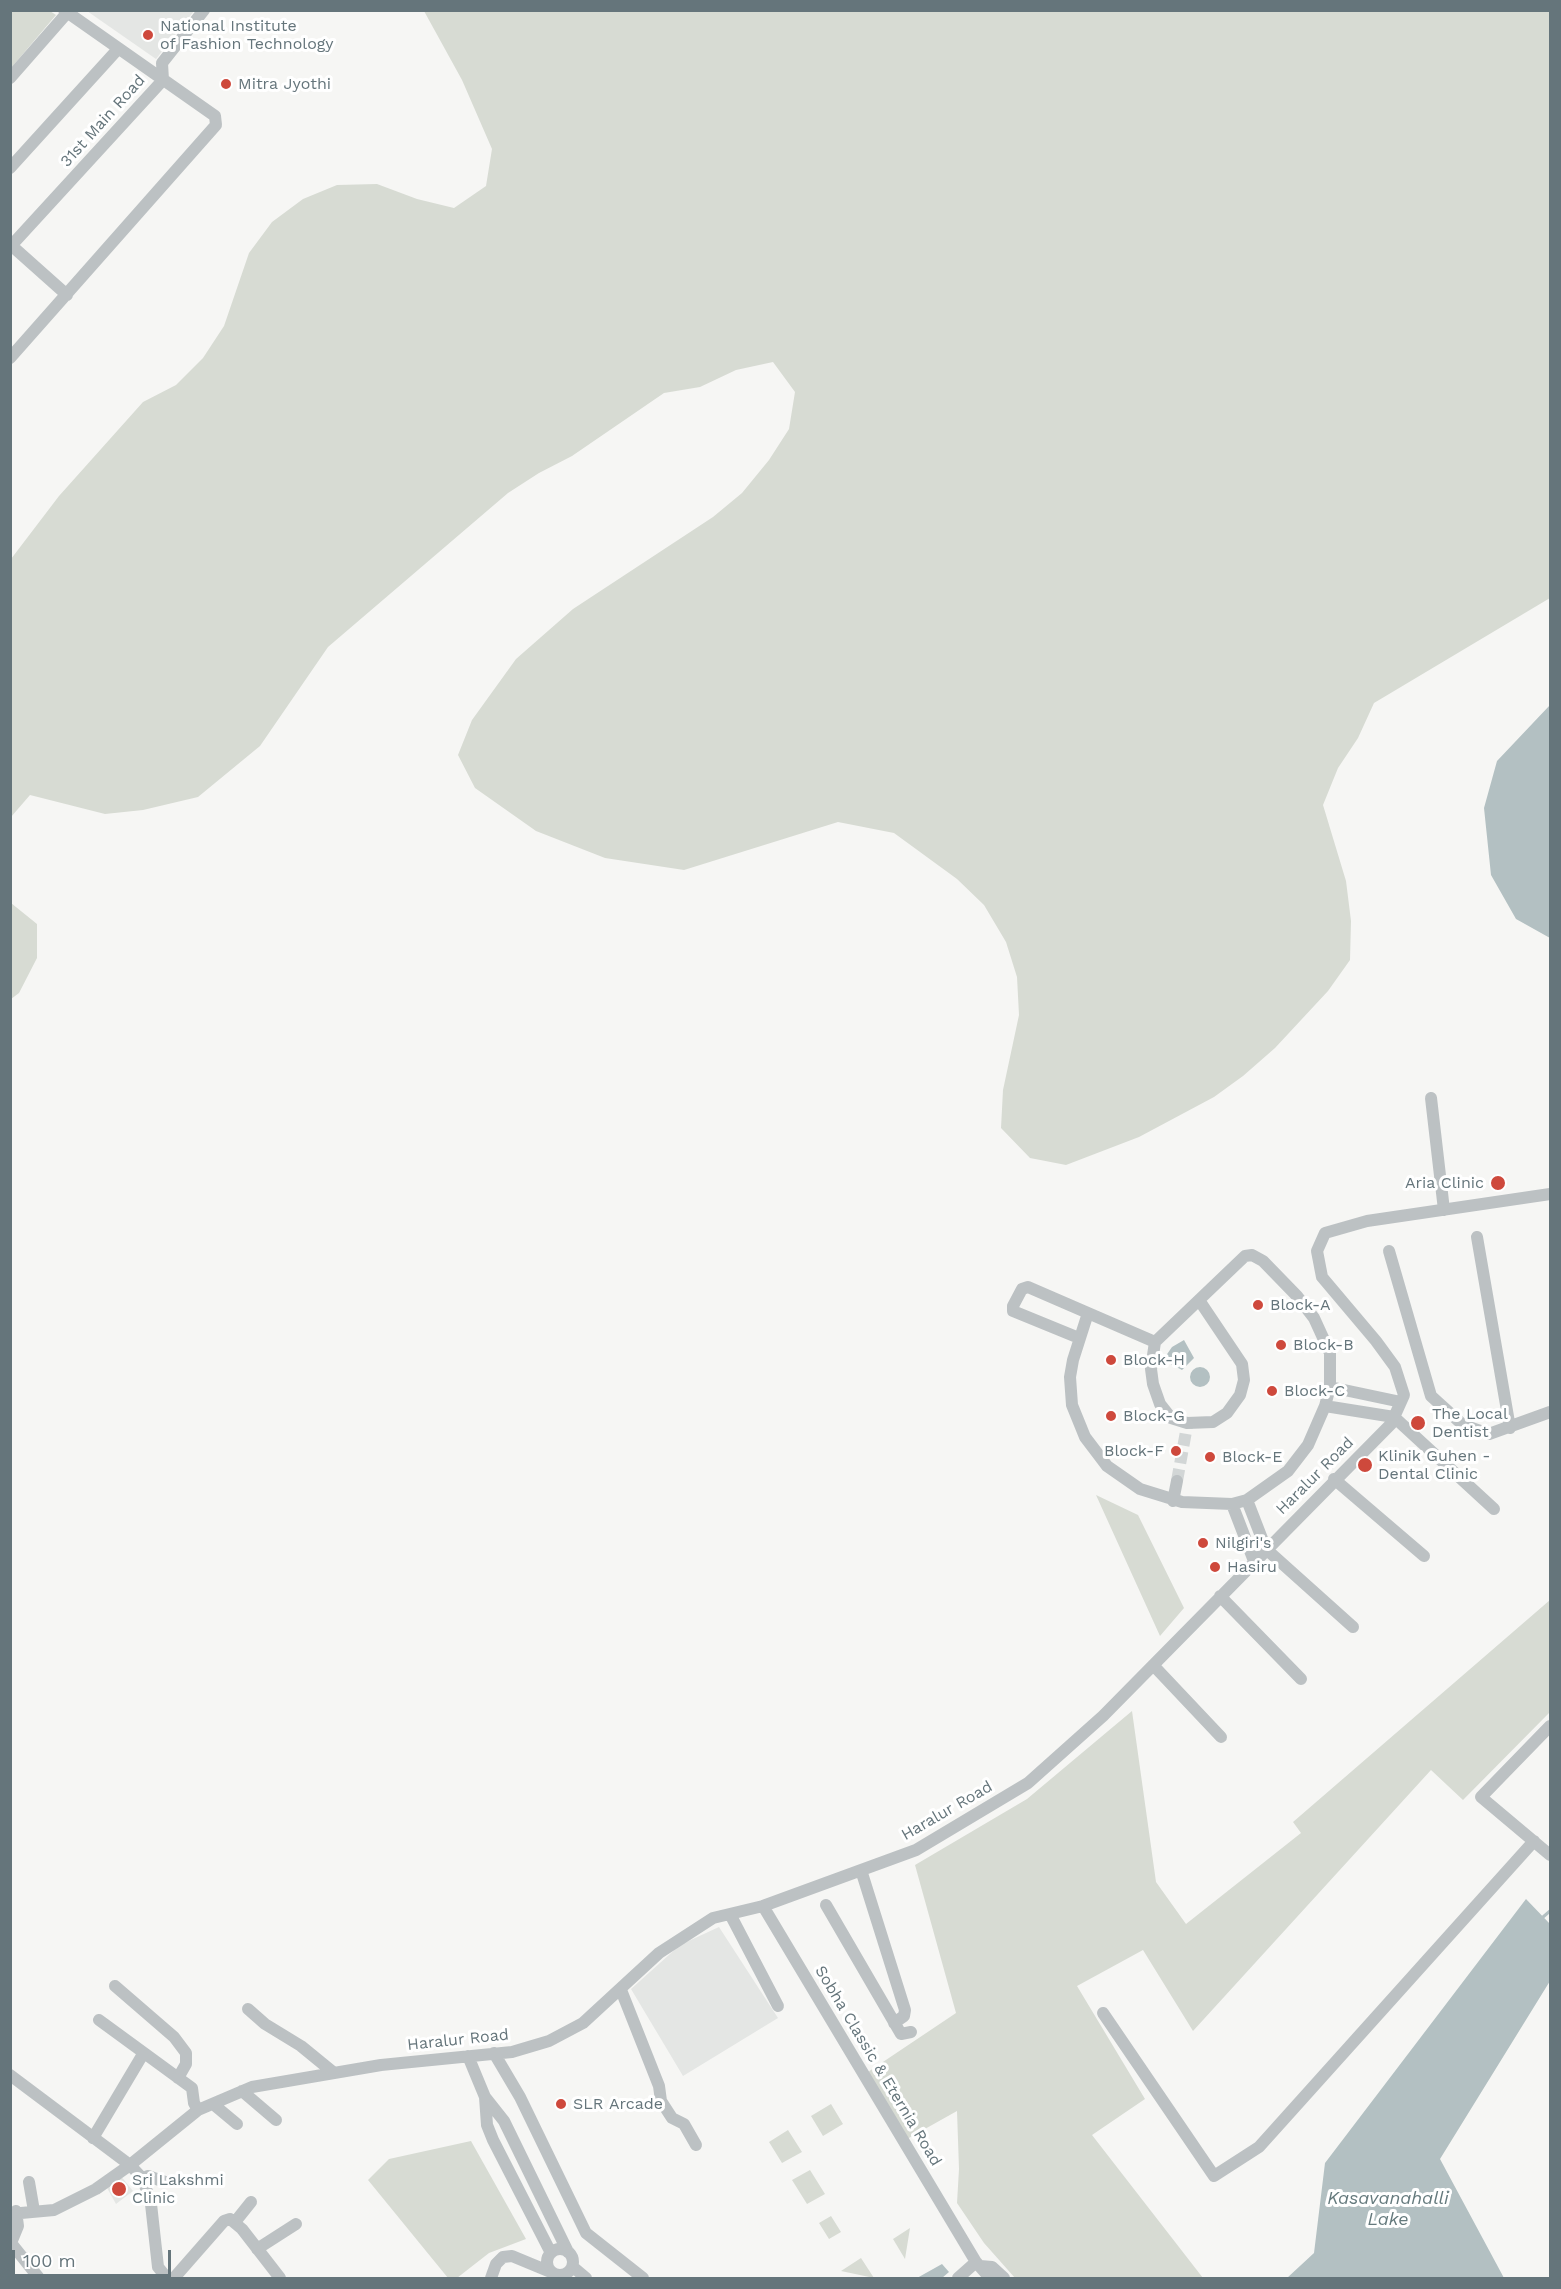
<!DOCTYPE html>
<style>
body{margin:0}
#map{position:relative;width:1561px;height:2289px;overflow:hidden;background:#f6f6f4;font-family:"Work Sans",sans-serif}
canvas{display:block}
.frame{position:absolute;inset:0;border:12px solid #65757b;pointer-events:none}
.scale{position:absolute;left:12px;top:2250px;width:159px;height:27px;box-sizing:border-box;border:3px solid #65757b;border-top:0;padding-left:8px;font-size:18px;line-height:21px;white-space:nowrap;color:#65757b;-webkit-text-stroke:4px #fff;paint-order:stroke}
</style>
<div id="map">
<canvas width="1561" height="2289"></canvas>
<div class="frame"></div>
<div class="scale">100 m</div>
</div>
<script>
const context = document.querySelector('canvas').getContext('2d');
context.lineJoin = 'round';
function paint(path, color) { context.fillStyle = color; context.fill(path, 'evenodd'); }
const poly = rows => new Path2D(rows.map(r => 'M' + r).join(''));
function strokePath(path, color, width, dash) { context.strokeStyle = color; context.lineWidth = width; context.lineCap = dash ? 'butt' : 'round'; context.setLineDash(dash || []); context.stroke(path); }
function label(font, color, halo, rows, align = 'center') {
  context.font = font + ' "Work Sans",sans-serif'; context.lineWidth = 6; context.setLineDash([]); context.textBaseline = 'middle'; context.strokeStyle = halo; context.fillStyle = color; for (const [text, x, y, turn = 0] of rows) {
    context.save(); context.translate(x, y); context.rotate((+turn || 0) * Math.PI / 180); context.textAlign = isNaN(turn) ? turn : align; if (halo) context.strokeText(text, 0, 0); context.fillText(text, 0, 0); context.restore();
  }
}
const built = poly([
 [87,11,194,11,156,59],
 [719,1927,778,2018,683,2076,631,1989,680,1945],
 [120,2175,133,2191,116,2204,106,2186]
]);
const green = poly([
 [11,10,50,11,56,15,11,68],
 [424,11,1550,11,1550,598,1374,703,1358,738,1338,768,1323,805,1346,881,1351,921,1350,960,1328,991,1275,1048,1243,1076,1214,1097,1139,1137,1066,1165,1030,1158,1001,1128,1003,1090,1019,1015,1017,977,1006,942,984,905,957,879,894,833,838,822,684,870,605,858,536,831,475,788,458,755,472,720,516,659,573,609,713,517,742,493,769,460,789,429,795,392,773,362,736,370,700,387,664,393,572,456,539,473,508,493,328,647,260,746,198,797,143,810,105,814,30,795,11,817,11,559,59,496,143,402,176,385,203,358,224,326,249,253,272,222,303,199,337,185,377,184,417,199,454,208,486,186,492,149,462,80],
 [11,903,37,924,37,958,19,993,11,999],
 [1096,1495,1138,1515,1184,1608,1160,1636],
 [1550,1600,1550,1712,1463,1800,1431,1770,1193,2031,1143,1950,1077,1986,1145,2099,1092,2135,1203,2278,1015,2278,984,2243,957,2203,959,2169,957,2111,907,2139,868,2072,956,2013,915,1865,1027,1799,1132,1711,1156,1882,1186,1924,1301,1833,1293,1822],
 [831,2104,843,2124,823,2136,811,2116],
 [788,2130,802,2152,782,2163,769,2142],
 [471,2141,526,2239,489,2253,457,2278,448,2278,368,2180,389,2159],
 [810,2170,825,2194,807,2204,792,2180],
 [831,2216,841,2232,829,2239,819,2223],
 [910,2228,905,2259,893,2239],
 [861,2258,874,2278,841,2271]
]);
const water = poly([
 [1550,705,1550,938,1516,919,1491,875,1484,808,1497,761],
 [1184,1340,1194,1358,1182,1370,1163,1360,1172,1347],
 '1190 1377a10 10 0 1 1 20 0a10 10 0 1 1-20 0Z',
 [1526,1899,1550,1924,1550,1981,1440,2159,1504,2278,1287,2278,1314,2253,1325,2163],
 [942,2264,949,2272,942,2278,917,2278]
]);
const stream = poly([
 [1543,1917,1550,1911]
]);
const minorTunnel = poly([
 [1177,1481,1187,1426]
]);
const minor = poly([
 [10,78,67,13],
 [10,168,118,49],
 [12,246,67,295],
 [10,247,163,80,162,63,204,10],
 [10,358,216,125,215,116,64,10],
 [1431,1098,1444,1210],
 [1477,1237,1510,1428],
 [1389,1251,1431,1396,1463,1425,1489,1434,1550,1412],
 [1252,1255,1263,1261,1297,1296,1314,1318,1330,1353,1330,1387,1325,1406,1308,1445,1288,1471,1247,1500,1232,1504,1182,1502,1140,1489,1107,1466,1085,1437,1072,1405,1070,1377,1073,1360,1088,1313,1155,1342,1245,1256,1252,1255],
 [1079,1338,1013,1311,1013,1306,1022,1289,1028,1287,1088,1313],
 [1155,1342,1151,1369,1153,1384,1160,1404,1171,1418,1187,1423,1213,1422,1227,1413,1240,1395,1244,1380,1242,1364,1199,1300],
 [1330,1387,1401,1402],
 [1325,1406,1394,1417,1494,1509],
 [1334,1479,1424,1556],
 [1247,1500,1266,1549,1353,1627],
 [1173,1501,1177,1481],
 [1232,1504,1254,1561],
 [1220,1596,1301,1679],
 [1153,1665,1221,1737],
 [1550,1726,1481,1797,1550,1855],
 [861,1870,905,2010,904,2016,894,2023],
 [826,1905,901,2034,911,2032],
 [763,1906,976,2262],
 [730,1914,778,2006],
 [115,1986,174,2037,186,2053,186,2064,178,2078],
 [621,1990,659,2086,661,2101,672,2118,684,2124,696,2145],
 [248,2009,265,2024,301,2046,334,2073],
 [1103,2013,1214,2176,1259,2147,1534,1841],
 [99,2020,192,2088,194,2103,198,2110],
 [494,2053,520,2097,586,2233,643,2278],
 [468,2056,485,2097,504,2121,568,2252],
 [10,2075,130,2165,143,2179,151,2204,158,2267,167,2278],
 [242,2091,276,2120],
 [485,2097,487,2125,493,2140,551,2253],
 [213,2104,237,2124],
 [93,2138,143,2054],
 [143,2179,148,2176,165,2182],
 [29,2182,34,2211],
 [16,2211,18,2226,11,2243,39,2278],
 [10,2214,54,2210,96,2189,130,2165,198,2110,252,2087,381,2065,512,2052,549,2041,583,2023,659,1953,713,1918,763,1906,916,1850,1028,1783,1103,1716,1391,1424,1404,1395,1395,1367,1376,1341,1322,1277,1317,1251,1325,1233,1367,1221,1550,1194],
 [235,2222,251,2202],
 [257,2249,296,2224],
 '547 2262a13 13 0 1 1 26 0a13 13 0 1 1-26 0Z',
 [980,2266,992,2267,1004,2278],
 [573,2267,586,2278],
 [174,2278,224,2221,230,2219,242,2229,280,2278],
 [491,2278,496,2264,503,2257,512,2256,553,2273],
 [958,2278,976,2262,990,2278]
]);
const markers = [
 [148,35,6,"#ce493c"],
 [226,84,6,"#ce493c"],
 [1498,1183,8,"#ce493c"],
 [1258,1305,6,"#ce493c"],
 [1281,1345,6,"#ce493c"],
 [1111,1360,6,"#ce493c"],
 [1272,1391,6,"#ce493c"],
 [1111,1416,6,"#ce493c"],
 [1418,1423,8,"#ce493c"],
 [1176,1451,6,"#ce493c"],
 [1210,1457,6,"#ce493c"],
 [1365,1465,8,"#ce493c"],
 [1203,1543,6,"#ce493c"],
 [1215,1567,6,"#ce493c"],
 [561,2104,6,"#ce493c"],
 [119,2189,8,"#ce493c"]
];
const poiNames = [
 ["National Institute",160,26],
 ["of Fashion Technology",160,44],
 ["Mitra Jyothi",238,84],
 ["Aria Clinic",1484,1183,"right"],
 ["Block-A",1270,1305],
 ["Block-B",1293,1345],
 ["Block-H",1123,1360],
 ["Block-C",1284,1391],
 ["The Local",1432,1414],
 ["Dentist",1432,1432],
 ["Block-G",1123,1416],
 ["Block-F",1164,1451,"right"],
 ["Klinik Guhen -",1378,1456],
 ["Dental Clinic",1378,1474],
 ["Block-E",1222,1457],
 ["Nilgiri's",1215,1543],
 ["Hasiru",1227,1567],
 ["SLR Arcade",573,2104],
 ["Sri Lakshmi",132,2180],
 ["Clinic",132,2198]
];
const streetNames = [
 ["31st Main Road",103,121,-48],
 ["Haralur Road",1315,1476,-45],
 ["Haralur Road",947,1811,-30],
 ["Haralur Road",458,2040,-6],
 ["Sobha Classic & Eternia Road",878,2066,59]
];
const waterNames = [
 ["Kasavanahalli",1388,2199],
 ["Lake",1388,2220]
];
paint(built, '#e4e6e4');
paint(green, '#d7dbd3');
paint(water, '#b3c0c2');
strokePath(stream, '#b3c0c2', 3);
strokePath(minorTunnel, '#d2d6d6', 12, [12, 6]);
strokePath(minor, '#bcc1c3', 12);
for (const [x, y, r, color] of markers) { const dot = new Path2D(); dot.arc(x, y, r, 0, 2 * Math.PI); context.fillStyle = color; context.fill(dot); strokePath(dot, '#fff', 2); }
label('16px', '#65757b', '#fff', poiNames, 'left');
label('16px', '#65757b', '#fff', streetNames);
label('italic 18px', '#657a7d', '#fff', waterNames);
</script>
